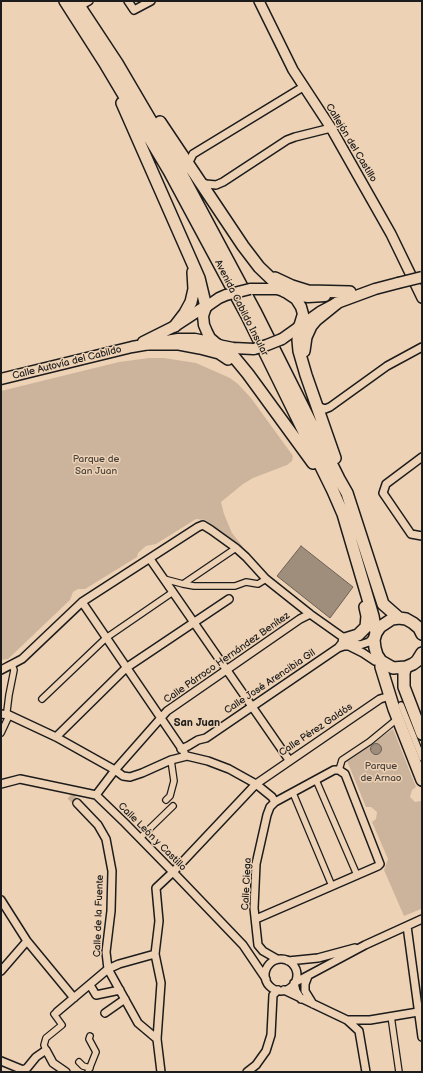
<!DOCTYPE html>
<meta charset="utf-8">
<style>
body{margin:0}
#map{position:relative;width:423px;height:1073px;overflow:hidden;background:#eed2b5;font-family:"Balsamiq Sans",sans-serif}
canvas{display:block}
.frame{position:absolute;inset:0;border:2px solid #1c1c1c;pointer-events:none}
</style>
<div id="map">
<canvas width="423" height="1073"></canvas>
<div class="frame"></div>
</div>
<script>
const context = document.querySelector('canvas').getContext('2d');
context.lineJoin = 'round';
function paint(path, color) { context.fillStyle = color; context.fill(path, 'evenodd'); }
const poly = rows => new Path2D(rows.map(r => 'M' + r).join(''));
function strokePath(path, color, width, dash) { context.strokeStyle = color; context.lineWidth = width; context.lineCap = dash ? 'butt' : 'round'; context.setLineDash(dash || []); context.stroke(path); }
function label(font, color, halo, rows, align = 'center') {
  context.font = font + ' "Balsamiq Sans",sans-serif'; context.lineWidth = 3; context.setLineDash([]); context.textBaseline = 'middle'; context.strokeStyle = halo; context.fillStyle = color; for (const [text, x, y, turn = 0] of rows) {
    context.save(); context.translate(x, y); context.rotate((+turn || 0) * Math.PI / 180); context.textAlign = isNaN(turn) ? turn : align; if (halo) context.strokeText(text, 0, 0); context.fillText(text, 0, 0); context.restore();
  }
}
const green = poly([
 [149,358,164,358,196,363,230,378,238,384,251,398,293,456,292,461,287,465,253,478,243,484,221,502,224,514,232,533,243,547,225,536,206,520,196,519,156,544,146,546,138,553,137,557,85,589,78,589,73,592,70,600,8,659,1,660,1,391,119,362],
 [393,729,416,787,412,790,410,797,415,802,421,801,422,802,421,909,404,916,384,870,388,859,372,822,376,819,377,812,371,807,366,807,347,761]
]);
const water = poly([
 [301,546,353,587,330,618,277,576,301,546],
 '370.5 749a5.5 5.5 0 1 1 11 0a5.5 5.5 0 1 1-11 0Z'
]);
const minorTunnel = poly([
 [70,796,77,803]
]);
const pedestrian = poly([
 [164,579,183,584,236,548],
 [183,584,194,586,235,586,246,582,258,584,266,579],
 [42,699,106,638,173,592],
 [401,705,422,758],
 [1,733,8,718,7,711,9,695,14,670,12,665],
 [339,770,342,760,369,742,397,719],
 [316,780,357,875],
 [293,793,332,886],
 [166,800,170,796,174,781,171,760],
 [140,838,173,806],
 [391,1016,399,1072],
 [46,1050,44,1045,46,1038,62,1025,54,1014,57,1012],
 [79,1062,83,1066,90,1068],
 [88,1072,96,1052,89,1039,90,1036]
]);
const minor = poly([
 [128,1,134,10,151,1],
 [80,6,89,1],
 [188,164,193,154,303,87],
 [201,182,206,184,216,185,223,182,287,140,295,137,331,128],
 [317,406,325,409,330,407,387,366,422,347],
 [422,457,386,484,383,493,411,534,422,536],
 [150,559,289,760],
 [82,602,184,752],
 [338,648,344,646,349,646,363,653,375,661,381,660],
 [1,670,22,659,82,602,198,527,203,525,211,530,236,548,246,557,266,579,310,614,351,643,360,645,369,642,376,635],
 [1,714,9,715,56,737,115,770,123,776,130,777,142,773,171,760,187,756,208,761,229,769,256,784,272,797,275,802],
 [56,737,126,668,229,599],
 [181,749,188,746,198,740,206,738,338,648,342,643,343,637],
 [1,784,20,779,96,795,125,823,173,872,243,945,266,979],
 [96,795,115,770,167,711,300,619,310,614],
 [77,803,98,825,106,839,112,871,111,911,106,952,108,969,138,1023,157,1039],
 [1,900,27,941,74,998],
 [256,919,378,866,380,864,345,774,339,770,334,770,275,802,270,807,267,815,256,864,254,908,258,945,263,951,277,959],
 [407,926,422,1037],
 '265 975a16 16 0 1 1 32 0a16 16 0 1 1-32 0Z',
 [288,961,318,958,355,948],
 [1,971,27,941],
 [308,976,305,984,305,991,313,1004],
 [90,985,96,995,120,990],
 [284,990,347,1020,359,1031,366,1072],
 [301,999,296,991,294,983,365,945,422,919],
 [57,1012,108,969,119,964,155,954],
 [105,1013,125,999],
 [347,1020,370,1020,418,1012],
 [1,1061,23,1070,27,1068,36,1057,46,1050,53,1063,66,1072],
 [161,1072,157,1039,161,983,155,954,159,921,156,888,173,872,256,784,380,699,390,696],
 [247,1072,256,1065,266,1051,271,1035,273,995,278,990]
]);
const tertiary = poly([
 [259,1,293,70,331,128,391,234,422,298]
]);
const secondary = poly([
 [250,289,277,289,284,291,296,299,301,307,303,314,299,327],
 [287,293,308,297,325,296],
 [226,295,219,298,206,307,203,316,204,325,207,332,210,338,218,345,233,348,254,349],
 [282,339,320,312,337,303,375,289,398,283],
 [143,342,175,326,201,309,206,307],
 [1,379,132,347,178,339,195,339,215,343]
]);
const primary = poly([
 [65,1,104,62,169,171,247,316,333,491,343,514,373,616,376,633],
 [76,1,117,63,178,167,255,311,339,479,347,493,383,604,399,618],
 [122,103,199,278,206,307],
 [160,122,243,246,259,267,284,291],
 [275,278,292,286,308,291,350,292],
 [175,326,185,313,191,302,194,289,193,272],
 [299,327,298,340,299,351,306,375,335,458],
 [148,344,179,344,200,348,219,353,228,359],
 [218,345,234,357,248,374,313,463],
 [304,351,306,337,311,326,316,320,337,303],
 [422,634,419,628,413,623,406,619,399,618,392,619,380,627,376,633,374,640,375,648,377,655,381,661,393,668,406,667,413,664,417,661,422,653],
 [345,639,358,635,366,627,367,616,365,607],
 [381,661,381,667,394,709,422,780],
 [406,667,404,673,404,687,422,734]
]);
const secondaryBridge = poly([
 [398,283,422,277],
 [226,295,250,289],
 [254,349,267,345,282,339]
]);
const streetNames = [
 ["Callejón del Castillo",351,143,59],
 ["Avenida Cabildo Insular",241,308,63],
 ["Calle Autovía del Cabildo",67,363,-14],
 ["Calle Párroco Hernández Benítez",227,658,-35],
 ["Calle José Arencibia Gil",270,682,-34],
 ["Calle Pérez Galdós",316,730,-34],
 ["Calle León y Castillo",152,837,45],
 ["Calle Ciega",247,884,-87],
 ["Calle de la Fuente",99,916,-88]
];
const parkNames = [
 ["Parque de",96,459],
 ["San Juan",96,471],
 ["Parque",381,766],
 ["de Arnao",381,778]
];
const neighbourhoodNames = [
 ["San Juan",197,723]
];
paint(green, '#ccb49c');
paint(water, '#a08e7d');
strokePath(water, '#6b6056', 1);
strokePath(minorTunnel, '#c4ae96', 7, [7, 3.5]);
strokePath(pedestrian, '#1c1c1c', 8);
strokePath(minor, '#1c1c1c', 10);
strokePath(tertiary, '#1c1c1c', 12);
strokePath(secondary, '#1c1c1c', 13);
strokePath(primary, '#1c1c1c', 14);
strokePath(pedestrian, '#eed2b5', 5.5);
strokePath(minor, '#eed2b5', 7);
strokePath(tertiary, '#eed2b5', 9);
strokePath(secondary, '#eed2b5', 10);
strokePath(primary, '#eed2b5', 11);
strokePath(secondaryBridge, '#1c1c1c', 13, []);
strokePath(secondaryBridge, '#eed2b5', 10);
label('10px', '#1c1c1c', '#eed2b5', streetNames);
label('10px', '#48423c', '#eed2b5', parkNames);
label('bold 11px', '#1c1c1c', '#eed2b5', neighbourhoodNames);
</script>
